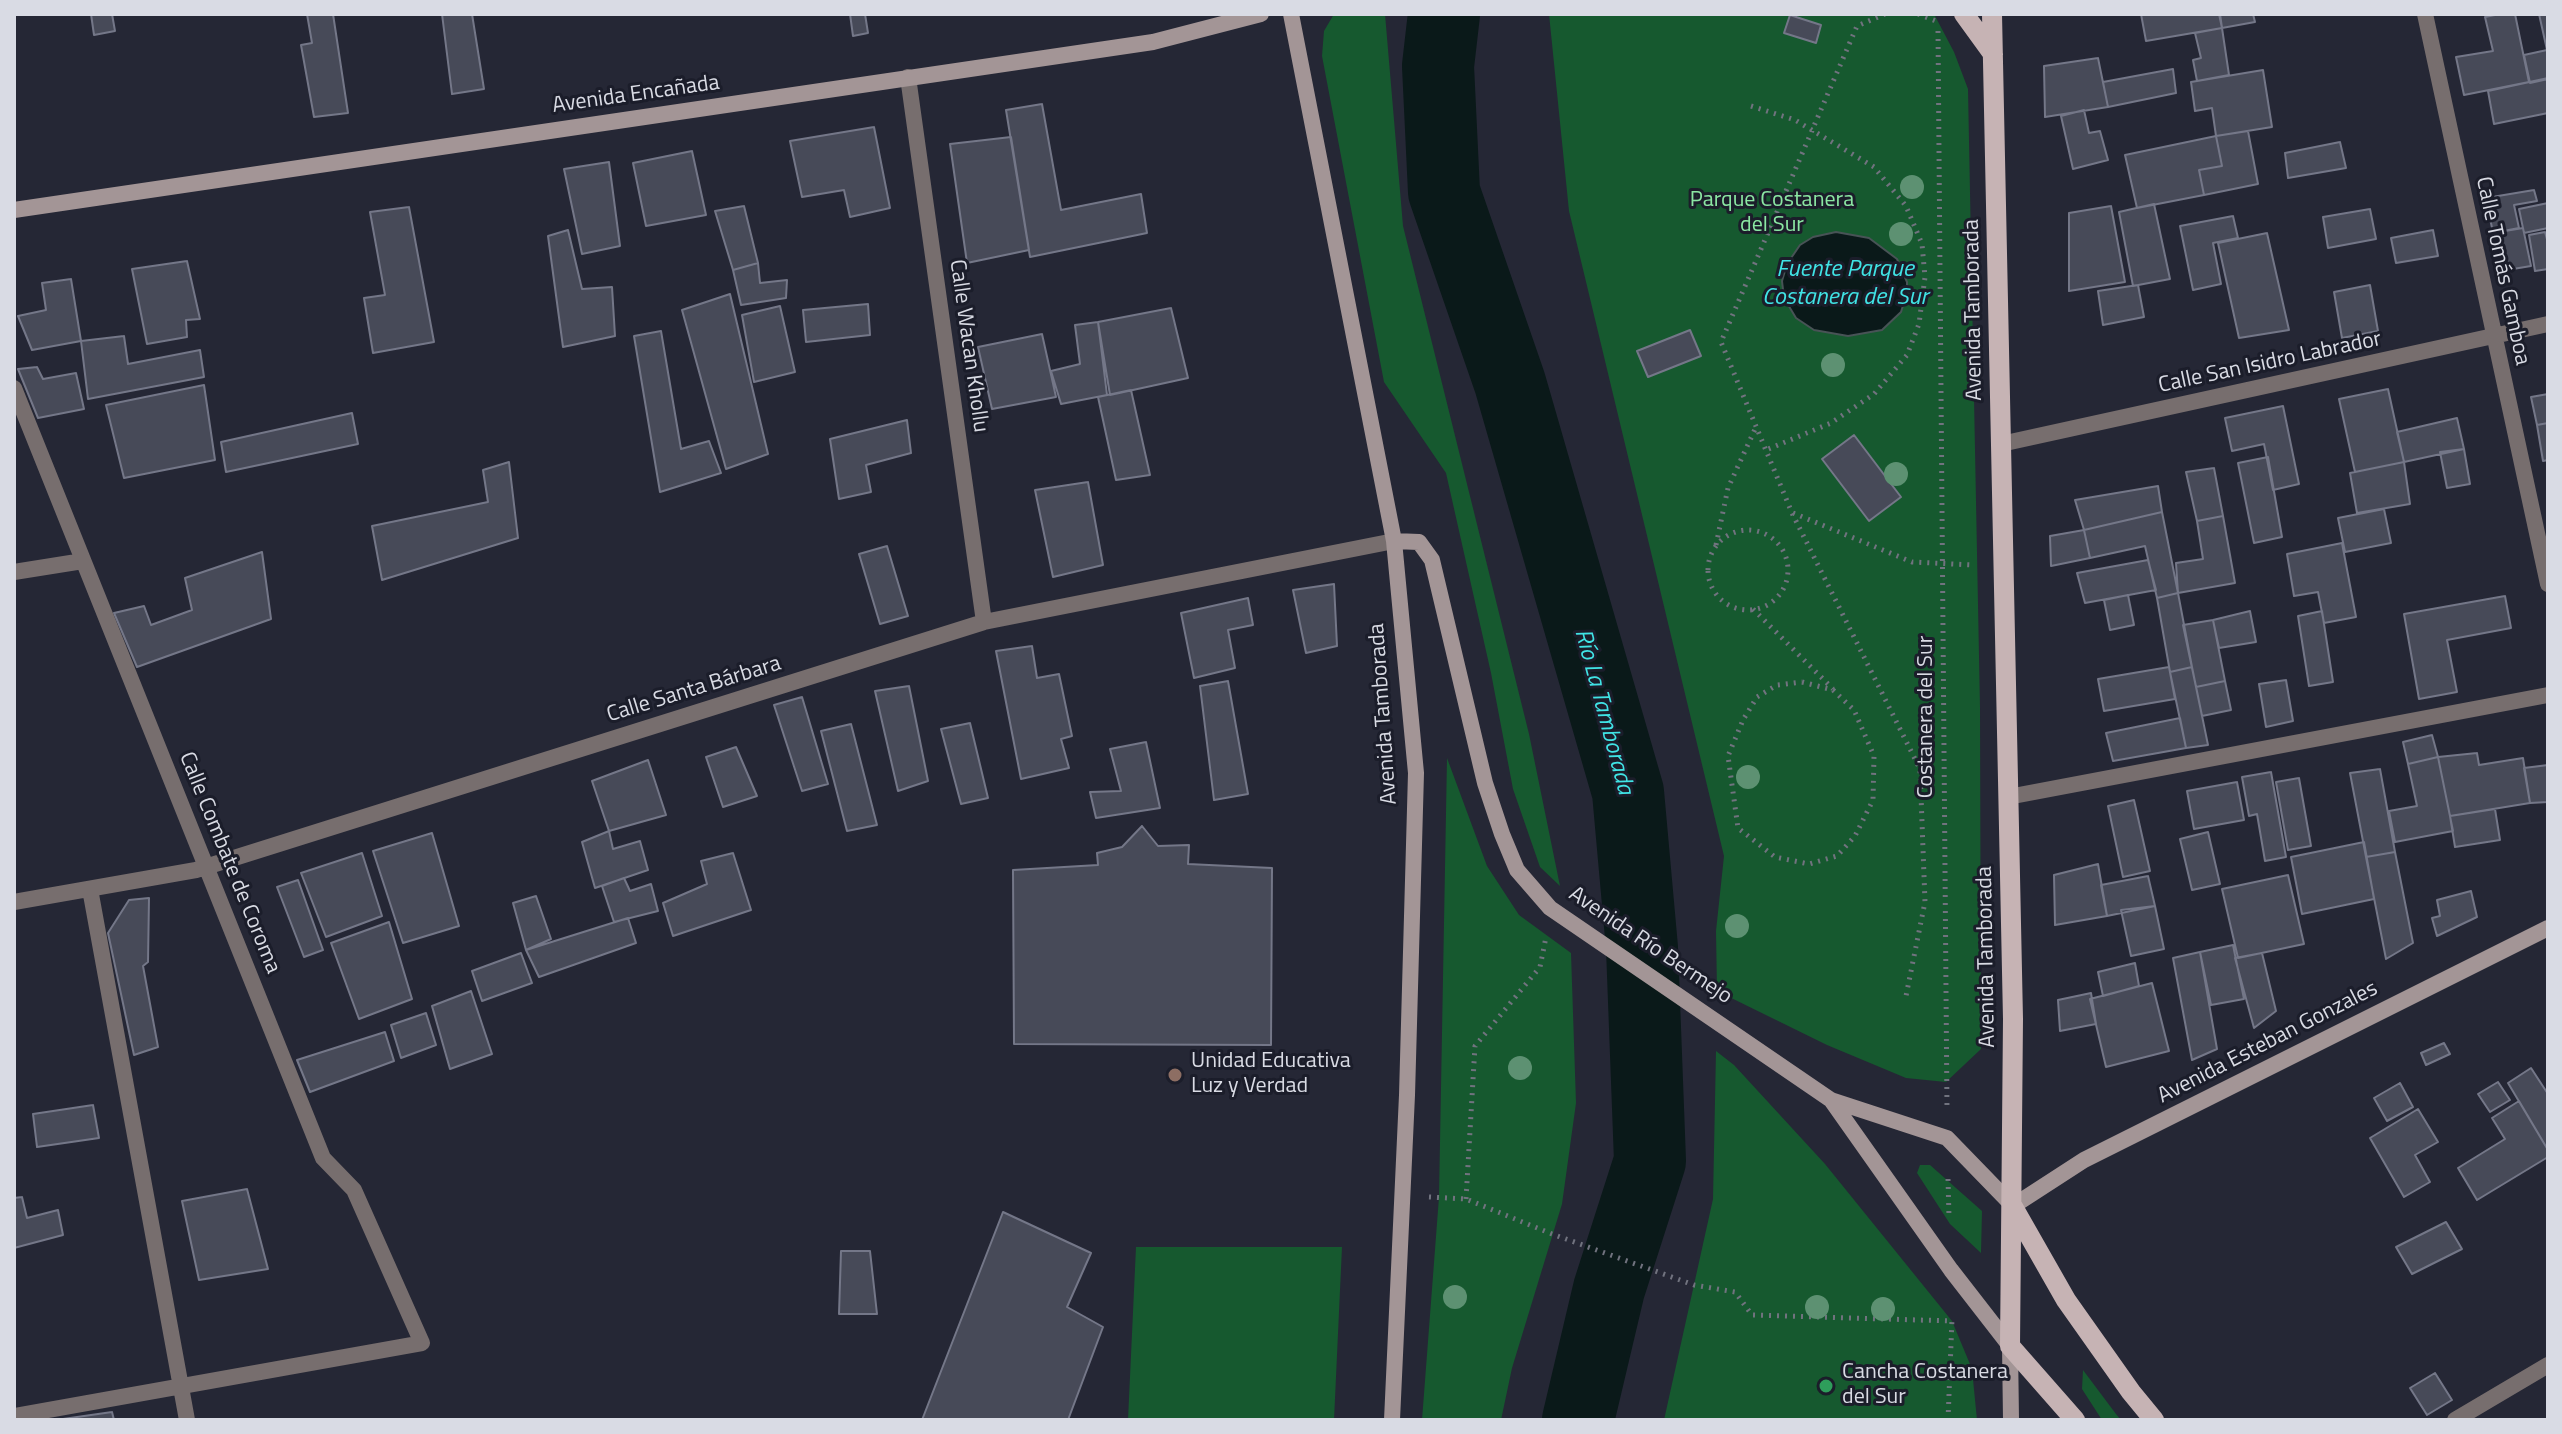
<!DOCTYPE html>
<meta charset="utf-8">
<style>
body{margin:0}
#map{position:relative;width:2562px;height:1434px;overflow:hidden;background:#252735;font-family:"Titillium Web",sans-serif}
canvas{display:block}
.frame{position:absolute;inset:0;border:16px solid #d9dbe4;pointer-events:none}
</style>
<div id="map">
<canvas width="2562" height="1434"></canvas>
<div class="frame"></div>
</div>
<script>
const context = document.querySelector('canvas').getContext('2d');
context.lineJoin = 'round';
function paint(path, color) { context.fillStyle = color; context.fill(path, 'evenodd'); }
const poly = rows => new Path2D(rows.map(r => 'M' + r).join(''));
function strokePath(path, color, width, dash) { context.strokeStyle = color; context.lineWidth = width; context.lineCap = dash ? 'butt' : 'round'; context.setLineDash(dash || []); context.stroke(path); }
function label(font, color, halo, rows, align = 'center') {
  context.font = font + ' "Titillium Web",sans-serif'; context.lineWidth = 6; context.setLineDash([]); context.textBaseline = 'middle'; context.strokeStyle = halo; context.fillStyle = color; for (const [text, x, y, turn = 0] of rows) {
    context.save(); context.translate(x, y); context.rotate((+turn || 0) * Math.PI / 180); context.textAlign = isNaN(turn) ? turn : align; if (halo) context.strokeText(text, 0, 0); context.fillText(text, 0, 0); context.restore();
  }
}
const green = poly([
 [1334,14,1385,14,1403,226,1529,734,1560,886,1540,867,1513,789,1491,673,1446,473,1384,382,1322,56,1324,31],
 [1549,14,1934,14,1954,52,1968,89,1980,707,1981,1049,1946,1082,1906,1078,1827,1045,1717,991,1716,931,1724,856,1569,211],
 [1447,758,1487,866,1519,915,1571,953,1576,1103,1562,1204,1512,1368,1501,1420,1422,1420,1439,1197],
 [1716,1051,1734,1065,1825,1164,1952,1321,1972,1369,1977,1420,1664,1420,1713,1199],
 [1920,1165,1930,1165,1982,1211,1981,1253,1950,1224,1917,1173],
 [1136,1247,1342,1247,1334,1420,1128,1420],
 [2083,1370,2116,1414,2121,1420,2102,1420,2082,1389]
]);
const water = poly([
 [1836,232,1869,238,1897,259,1907,282,1907,293,1901,312,1882,330,1848,336,1814,330,1796,318,1784,298,1782,281,1787,264,1800,245,1813,237,1836,232]
]);
const river = poly([
 [1444,14,1438,66,1444,192,1510,383,1628,792,1642,948,1650,1161,1609,1289,1578,1420]
]);
const building = poly([
 [91,14,112,14,115,31,94,35,91,14],
 [307,14,333,14,348,113,314,117,301,45,312,43,307,14],
 [442,14,472,14,484,89,452,94,442,14],
 [850,14,865,14,868,33,853,36,850,14],
 [2141,14,2220,14,2222,28,2146,41,2141,14],
 [2219,14,2253,14,2255,22,2222,28,2219,14],
 [2500,14,2515,14,2529,82,2464,95,2456,57,2493,51,2485,17,2500,14],
 [2539,14,2548,14,2548,79,2530,83,2524,55,2547,50,2539,14],
 [1790,15,1821,25,1816,43,1784,33,1790,15],
 [2222,28,2229,75,2197,81,2193,60,2201,58,2195,33,2222,28],
 [2098,58,2108,107,2045,117,2044,66,2098,58],
 [2173,69,2176,93,2108,107,2103,82,2173,69],
 [2263,70,2272,127,2216,136,2212,108,2195,111,2191,82,2263,70],
 [2548,78,2548,113,2494,124,2488,91,2548,78],
 [1042,104,1061,210,1141,194,1147,233,1030,257,1006,110,1042,104],
 [2084,110,2089,133,2100,131,2108,160,2073,169,2061,116,2084,110],
 [874,127,890,208,850,217,844,190,802,197,790,141,874,127],
 [2248,131,2258,184,2204,195,2199,170,2222,166,2216,136,2248,131],
 [2216,136,2222,166,2199,170,2204,195,2137,208,2125,155,2216,136],
 [1011,137,1029,250,967,263,950,144,1011,137],
 [2340,142,2346,168,2288,178,2285,153,2340,142],
 [692,151,706,215,646,226,633,163,692,151],
 [609,162,620,246,582,254,564,169,609,162],
 [2534,190,2537,201,2514,205,2519,228,2493,233,2486,198,2534,190],
 [2548,203,2548,228,2524,233,2519,209,2548,203],
 [2154,204,2170,279,2133,286,2119,212,2154,204],
 [744,206,758,263,733,270,715,211,744,206],
 [2111,206,2125,282,2069,291,2069,213,2111,206],
 [409,207,434,342,373,353,364,298,385,295,370,212,409,207],
 [2370,209,2376,239,2328,248,2323,217,2370,209],
 [2233,216,2238,238,2213,243,2221,284,2193,290,2180,226,2233,216],
 [2523,228,2531,266,2501,271,2493,233,2523,228],
 [568,230,582,289,612,287,615,336,563,347,548,236,568,230],
 [2433,230,2438,256,2396,263,2391,238,2433,230],
 [2545,232,2548,243,2548,269,2535,271,2529,235,2545,232],
 [2267,233,2289,330,2239,338,2218,243,2267,233],
 [187,261,200,319,186,320,187,337,147,344,132,269,187,261],
 [758,263,760,283,787,280,786,298,741,305,733,270,758,263],
 [71,279,81,341,32,350,18,316,46,310,42,283,71,279],
 [2138,285,2144,317,2103,325,2098,291,2138,285],
 [2370,285,2378,331,2342,338,2334,292,2370,285],
 [730,294,768,454,726,469,682,310,730,294],
 [868,304,870,335,806,342,803,310,868,304],
 [780,306,795,372,754,382,742,315,780,306],
 [1171,308,1188,378,1110,395,1098,322,1171,308],
 [1098,322,1107,395,1061,404,1051,371,1080,364,1075,325,1098,322],
 [1690,330,1701,356,1648,377,1637,351,1690,330],
 [661,331,681,449,709,441,721,473,660,492,634,336,661,331],
 [1042,334,1056,397,992,409,978,347,1042,334],
 [124,336,128,364,200,350,204,377,88,399,81,341,124,336],
 [37,367,43,379,76,373,84,409,38,418,18,369,37,367],
 [204,385,215,460,124,478,106,405,204,385],
 [2388,389,2404,462,2355,472,2339,399,2388,389],
 [1131,390,1150,475,1116,480,1098,397,1131,390],
 [2548,394,2548,423,2537,425,2531,397,2548,394],
 [2283,406,2299,484,2273,490,2264,444,2232,451,2225,418,2283,406],
 [352,413,358,444,226,472,221,442,352,413],
 [2457,418,2464,449,2404,462,2397,432,2457,418],
 [907,420,911,453,866,465,871,492,839,499,830,439,907,420],
 [2548,423,2548,460,2543,461,2537,425,2548,423],
 [1854,435,1901,497,1869,521,1822,459,1854,435],
 [2464,449,2470,484,2447,488,2440,452,2464,449],
 [2268,457,2282,537,2254,543,2238,463,2268,457],
 [509,462,518,538,382,580,372,526,488,502,483,470,509,462],
 [2404,462,2410,504,2357,513,2350,473,2404,462],
 [2214,468,2223,516,2197,521,2186,472,2214,468],
 [1088,482,1103,565,1053,577,1035,490,1088,482],
 [2158,486,2162,512,2084,530,2075,500,2158,486],
 [2384,509,2391,543,2345,552,2338,518,2384,509],
 [2162,512,2178,593,2157,598,2145,546,2090,558,2084,530,2162,512],
 [2223,516,2235,583,2178,593,2176,563,2203,559,2197,521,2223,516],
 [2084,530,2090,558,2051,566,2050,536,2084,530],
 [2342,543,2356,617,2324,623,2318,592,2294,596,2287,554,2342,543],
 [887,546,908,616,880,624,859,554,887,546],
 [262,552,271,619,137,667,114,613,144,606,151,625,192,610,185,578,262,552],
 [2148,560,2156,590,2085,603,2077,573,2148,560],
 [1334,584,1337,646,1306,653,1293,590,1334,584],
 [2178,593,2192,667,2170,672,2157,598,2178,593],
 [2128,595,2134,625,2110,630,2104,600,2128,595],
 [2505,596,2511,628,2447,640,2457,692,2419,699,2404,614,2505,596],
 [1248,598,1253,625,1228,630,1235,668,1194,678,1181,613,1248,598],
 [2250,611,2256,642,2219,648,2213,620,2250,611],
 [2322,611,2333,682,2309,686,2298,616,2322,611],
 [2213,620,2225,681,2196,687,2183,625,2213,620],
 [1032,646,1037,678,1059,674,1072,736,1061,739,1069,768,1021,779,996,651,1032,646],
 [2169,667,2175,699,2104,711,2098,679,2169,667],
 [2192,667,2208,745,2186,748,2170,672,2192,667],
 [2286,680,2293,721,2266,727,2259,684,2286,680],
 [1228,681,1248,794,1214,800,1200,686,1228,681],
 [2225,681,2231,710,2202,716,2196,687,2225,681],
 [909,686,928,781,898,791,875,691,909,686],
 [802,697,828,784,802,791,774,705,802,697],
 [2180,718,2186,748,2113,761,2106,733,2180,718],
 [970,723,988,798,961,804,941,729,970,723],
 [851,724,877,825,847,831,821,731,851,724],
 [2432,735,2438,757,2408,764,2403,742,2432,735],
 [1146,742,1160,808,1096,818,1090,792,1121,791,1110,749,1146,742],
 [736,747,757,796,723,807,706,757,736,747],
 [2477,753,2479,765,2523,758,2530,803,2450,816,2438,757,2477,753],
 [2438,757,2453,831,2395,842,2389,811,2417,806,2408,764,2438,757],
 [648,760,666,815,609,831,592,781,648,760],
 [2548,765,2548,802,2530,803,2524,768,2548,765],
 [2380,769,2395,852,2366,857,2350,773,2380,769],
 [2271,772,2286,857,2265,861,2257,814,2249,816,2242,777,2271,772],
 [2299,778,2311,846,2288,850,2276,782,2299,778],
 [2237,782,2244,820,2194,829,2187,791,2237,782],
 [2134,800,2150,871,2123,877,2108,806,2134,800],
 [2495,809,2500,840,2455,847,2450,816,2495,809],
 [1142,826,1158,846,1189,845,1188,864,1272,868,1271,1045,1014,1044,1013,870,1098,865,1097,853,1122,847,1142,826],
 [609,831,613,849,640,841,648,870,595,888,582,842,609,831],
 [2208,832,2220,884,2192,890,2180,839,2208,832],
 [432,833,459,926,403,943,373,851,432,833],
 [2364,842,2374,899,2302,914,2291,857,2364,842],
 [2395,852,2413,943,2386,959,2366,857,2395,852],
 [362,853,382,916,326,937,301,873,362,853],
 [733,853,751,910,673,936,663,903,707,884,701,861,733,853],
 [2098,864,2107,916,2055,925,2054,875,2098,864],
 [2288,875,2304,944,2238,958,2222,889,2288,875],
 [2148,876,2155,906,2107,916,2101,885,2148,876],
 [624,878,630,891,651,884,658,911,614,922,602,886,624,878],
 [298,880,323,950,304,957,277,887,298,880],
 [2471,891,2477,917,2437,936,2432,918,2440,916,2437,900,2471,891],
 [536,896,551,939,526,950,513,903,536,896],
 [149,898,148,962,143,966,158,1047,134,1055,108,933,129,900,149,898],
 [2155,906,2164,949,2131,956,2121,910,2155,906],
 [628,918,636,943,539,977,526,950,628,918],
 [389,922,412,999,359,1019,331,943,389,922],
 [2233,945,2244,999,2211,1005,2200,952,2233,945],
 [2200,952,2217,1049,2192,1060,2173,958,2200,952],
 [521,953,532,983,482,1001,472,971,521,953],
 [2262,953,2276,1011,2254,1028,2235,958,2262,953],
 [2135,963,2139,986,2103,996,2098,972,2135,963],
 [2152,983,2169,1051,2106,1067,2090,999,2152,983],
 [471,991,492,1054,450,1069,432,1006,471,991],
 [2091,993,2096,1024,2060,1031,2058,1000,2091,993],
 [426,1013,436,1045,401,1058,391,1025,426,1013],
 [385,1032,394,1061,310,1092,297,1060,385,1032],
 [2444,1043,2450,1054,2426,1065,2421,1053,2444,1043],
 [2531,1068,2548,1094,2548,1150,2508,1083,2531,1068],
 [2498,1082,2510,1100,2490,1112,2478,1094,2498,1082],
 [2400,1083,2413,1107,2387,1121,2374,1098,2400,1083],
 [2519,1101,2548,1150,2548,1157,2477,1200,2458,1168,2505,1139,2492,1118,2519,1101],
 [93,1105,99,1138,37,1147,33,1114,93,1105],
 [2418,1109,2438,1142,2415,1155,2430,1182,2404,1197,2370,1138,2418,1109],
 [247,1189,268,1269,199,1280,182,1201,247,1189],
 [22,1197,27,1218,58,1210,63,1235,14,1248,14,1198,22,1197],
 [1003,1212,1091,1253,1067,1307,1103,1327,1068,1420,922,1420,1003,1212],
 [2446,1222,2462,1249,2412,1274,2396,1247,2446,1222],
 [841,1251,870,1251,877,1314,839,1314,841,1251],
 [2435,1373,2452,1400,2427,1415,2410,1388,2435,1373],
 [112,1412,114,1420,56,1420,112,1412]
]);
const path = poly([
 [1885,14,1857,26,1721,342,1792,513,1920,769,1925,902,1905,1001],
 [1918,14,1936,21],
 [1938,31,1947,1109],
 [1751,106,1795,120,1874,167,1906,206,1922,244,1925,277,1919,324,1907,355,1874,394,1831,423,1766,450],
 [1793,513,1912,562,1974,565],
 '1708 570a40 40 0 1 1 80 0a40 40 0 1 1-80 0Z',
 [1716,545,1728,488,1756,427],
 [1753,609,1833,689],
 [1802,682,1833,690,1854,710,1874,756,1873,800,1855,836,1837,856,1809,864,1775,857,1738,828,1728,756,1743,720,1757,697,1777,685,1802,682],
 [1948,1179,1949,1217],
 [1429,1197,1466,1199,1552,1234,1694,1285,1735,1292,1752,1315,1952,1321],
 [1466,1199,1475,1046,1540,967,1546,937],
 [1948,1420,1952,1319]
]);
const street = poly([
 [2425,14,2548,584],
 [908,77,984,622],
 [14,388,323,1158,354,1190,422,1343,14,1416],
 [2001,444,2548,324],
 [14,572,83,561],
 [2008,797,2548,695],
 [90,889,187,1420],
 [14,902,196,870,984,622,1394,541],
 [2455,1420,2548,1365]
]);
const secondary = poly([
 [1291,14,1394,541,1416,773,1407,1095,1392,1420],
 [14,210,1153,42,1261,14],
 [1394,541,1419,542,1432,560,1485,783,1502,834,1517,870,1550,908,1831,1100,1947,1138,2013,1206,2084,1160,2548,928],
 [1831,1100,1951,1270,2010,1346,2011,1420]
]);
const primary = poly([
 [1964,14,1993,54],
 [1992,14,2013,1019,2010,1346,2075,1420],
 [2013,1207,2066,1300,2131,1392,2154,1420]
]);
const trees = [
 [1912,187],
 [1901,234],
 [1833,365],
 [1896,474],
 [1748,777],
 [1737,926],
 [1520,1068],
 [1455,1297],
 [1817,1307],
 [1883,1309]
];
const markers = [
 [1175,1075,8,"#8d6e63"],
 [1826,1386,8,"#2e9e5b"]
];
const streetNames = [
 ["Avenida Encañada",636,95,-8],
 ["Calle Tomás Gamboa",2502,271,78],
 ["Avenida Tamborada",1974,310,-91],
 ["Calle Wacan Khollu",968,346,82],
 ["Calle San Isidro Labrador",2270,363,-12],
 ["Calle Santa Bárbara",694,690,-17],
 ["Avenida Tamborada",1384,714,-94],
 ["Costanera del Sur",1927,717,-90],
 ["Calle Combate de Coroma",229,863,68],
 ["Avenida Río Bermejo",1650,946,34],
 ["Avenida Tamborada",1987,957,-91],
 ["Avenida Esteban Gonzales",2268,1043,-27]
];
const parkNames = [
 ["Parque Costanera",1772,201],
 ["del Sur",1772,226]
];
const poiNames = [
 ["Unidad Educativa",1191,1062],
 ["Luz y Verdad",1191,1087],
 ["Cancha Costanera",1842,1373],
 ["del Sur",1842,1398]
];
const waterNames = [
 ["Fuente Parque",1845,270],
 ["Costanera del Sur",1845,298],
 ["Río La Tamborada",1603,712,75]
];
paint(green, '#16592f');
paint(water, '#0a1919');
strokePath(water, '#485356', 2);
strokePath(river, '#0a1919', 72);
paint(building, '#474a58');
strokePath(building, '#747788', 2);
strokePath(path, '#71737f', 5, [2, 6]);
strokePath(street, '#776e6e', 16);
strokePath(secondary, '#a39596', 16);
strokePath(primary, '#c6b3b4', 20);
context.fillStyle = '#5d9172';
for (const [x, y] of trees) { context.beginPath(); context.arc(x, y, 12, 0, 2 * Math.PI); context.fill(); }
for (const [x, y, r, color] of markers) { const dot = new Path2D(); dot.arc(x, y, r, 0, 2 * Math.PI); context.fillStyle = color; context.fill(dot); strokePath(dot, '#1b1d2a', 3); }
label('22px', '#d9dbe4', '#1b1d2a', streetNames);
label('22px', '#8be7a3', '#1b1d2a', parkNames);
label('22px', '#d9dbe4', '#1b1d2a', poiNames, 'left');
label('italic 24px', '#40e3e5', '#1b1d2a', waterNames);
</script>
